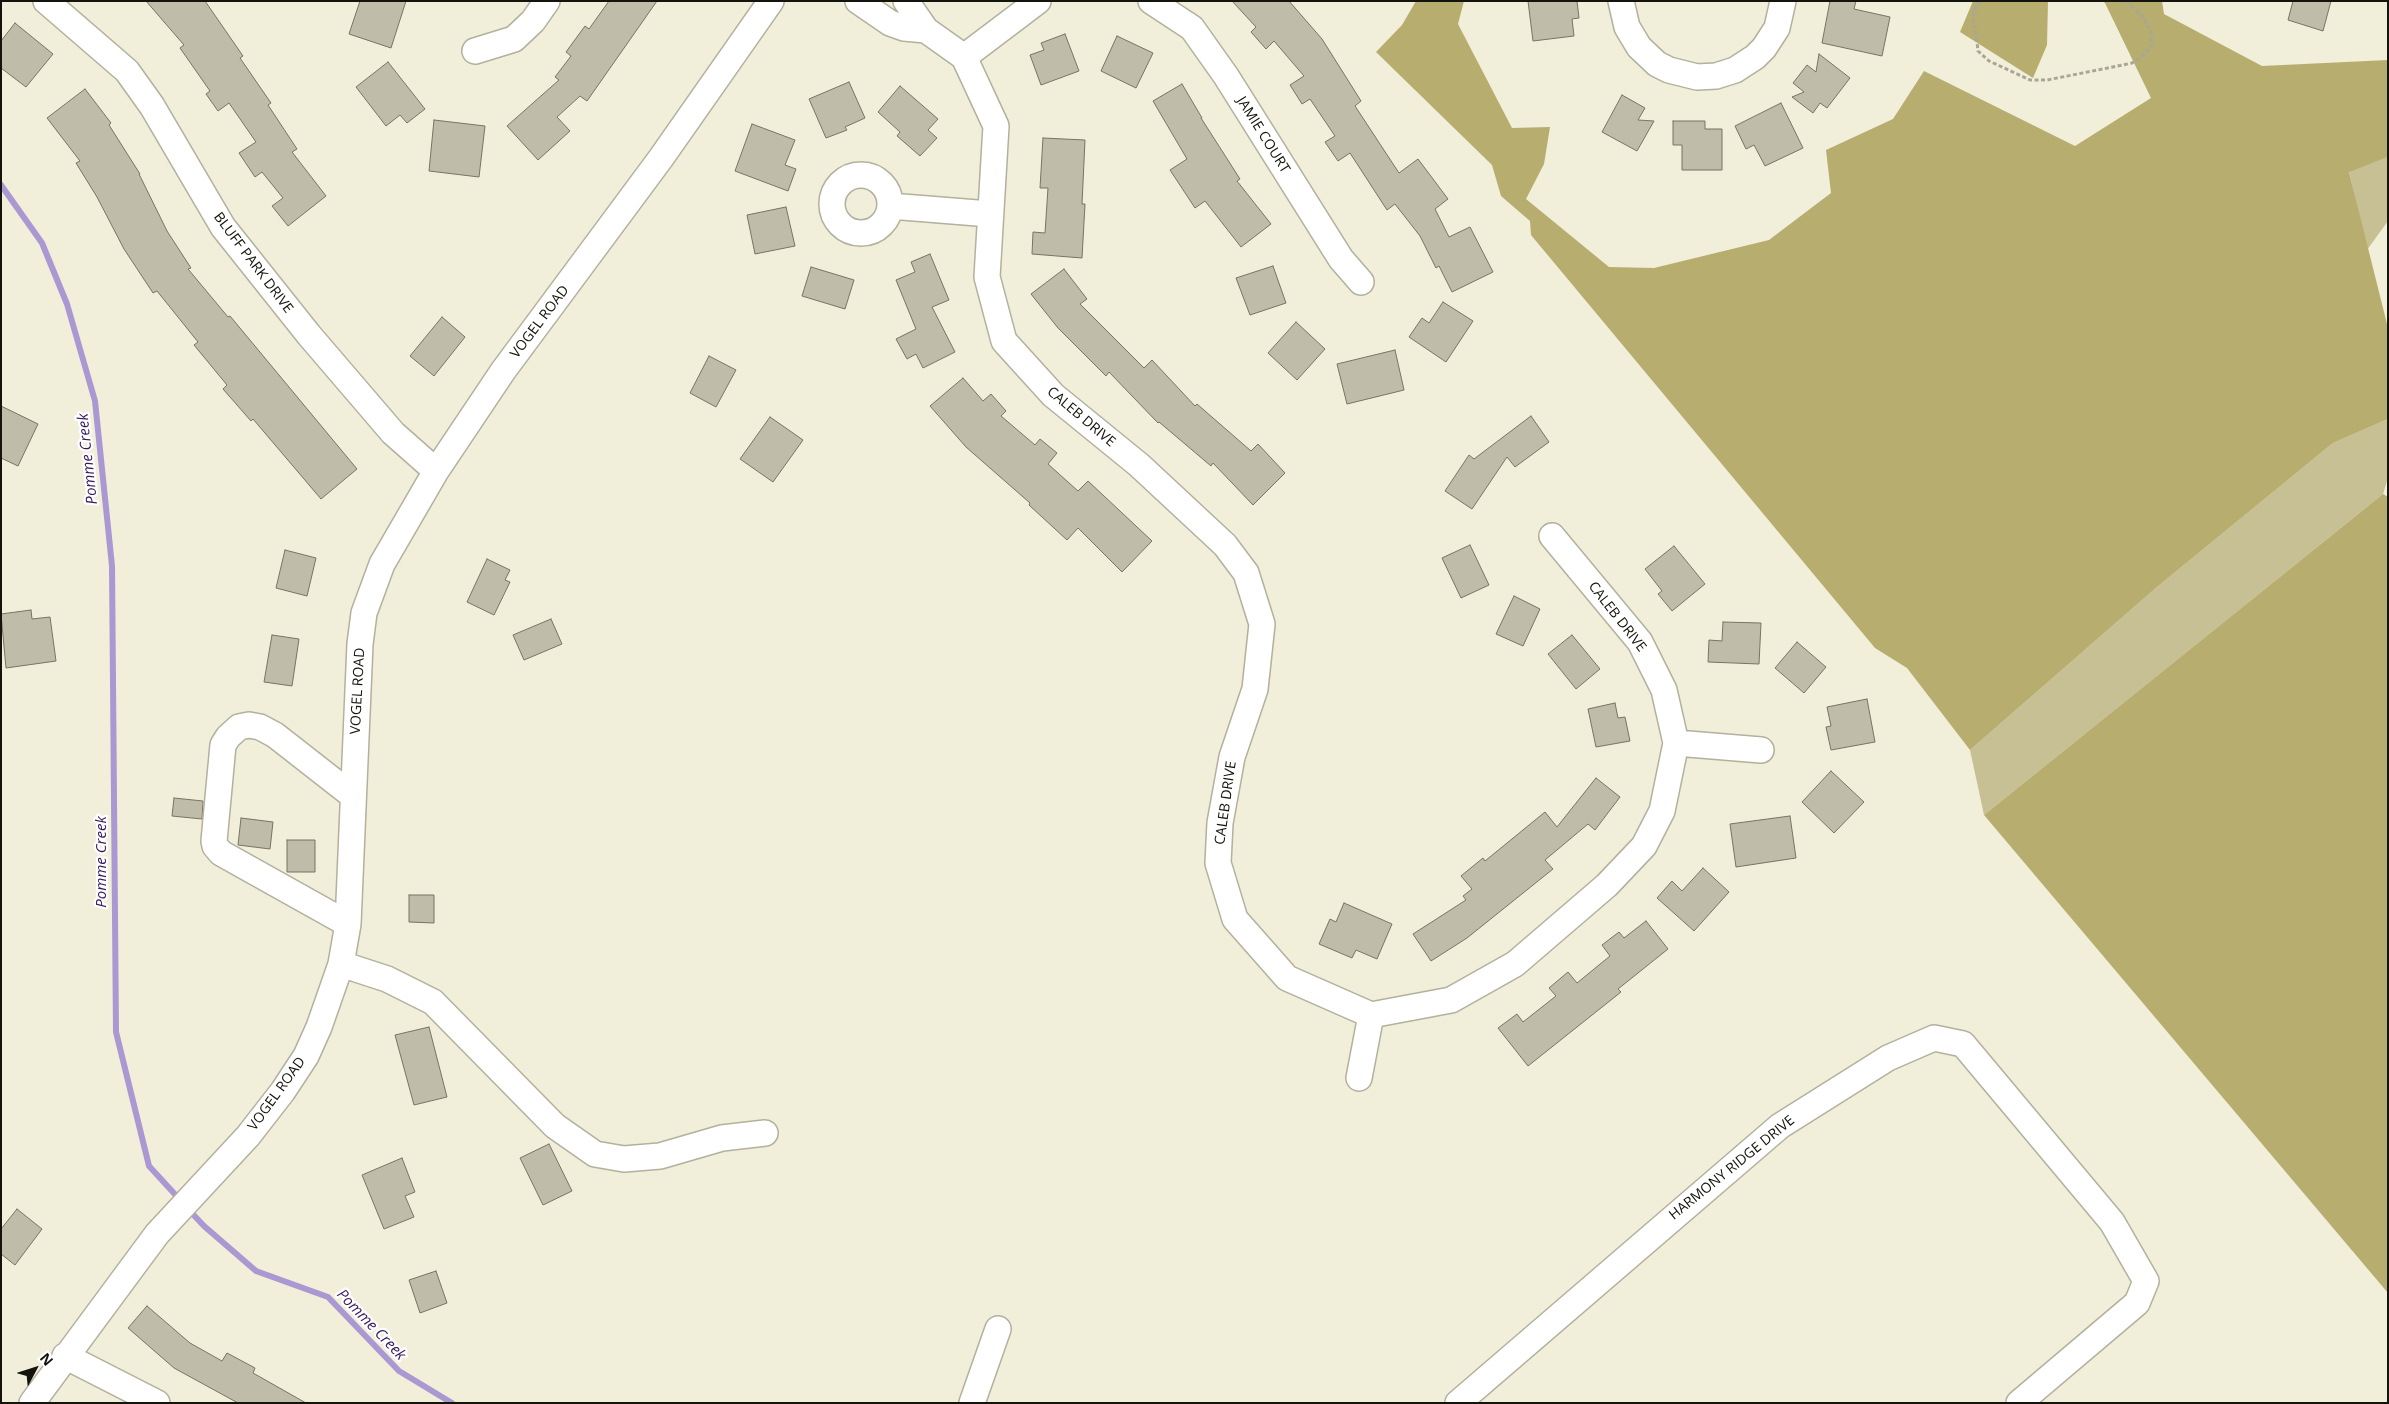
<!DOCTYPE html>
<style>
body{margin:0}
#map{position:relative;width:2389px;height:1404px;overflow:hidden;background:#f1eeda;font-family:"Open Sans",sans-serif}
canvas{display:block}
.frame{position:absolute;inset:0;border:2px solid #14130c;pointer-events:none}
.north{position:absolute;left:10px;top:1344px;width:50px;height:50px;-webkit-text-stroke:4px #fff;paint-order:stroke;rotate:50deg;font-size:14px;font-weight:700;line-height:20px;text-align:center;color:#14130c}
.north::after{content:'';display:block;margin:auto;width:18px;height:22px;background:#14130c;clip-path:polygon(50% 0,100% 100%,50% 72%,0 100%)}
</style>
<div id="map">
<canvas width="2389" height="1404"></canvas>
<div class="frame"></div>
<div class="north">N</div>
</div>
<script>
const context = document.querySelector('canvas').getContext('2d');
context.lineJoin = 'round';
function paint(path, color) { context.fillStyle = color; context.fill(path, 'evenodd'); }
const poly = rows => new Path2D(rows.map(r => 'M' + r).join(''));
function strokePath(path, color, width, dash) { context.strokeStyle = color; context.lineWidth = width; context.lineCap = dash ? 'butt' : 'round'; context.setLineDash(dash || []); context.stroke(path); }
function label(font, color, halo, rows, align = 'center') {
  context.font = font + ' "Open Sans",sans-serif'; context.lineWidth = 4.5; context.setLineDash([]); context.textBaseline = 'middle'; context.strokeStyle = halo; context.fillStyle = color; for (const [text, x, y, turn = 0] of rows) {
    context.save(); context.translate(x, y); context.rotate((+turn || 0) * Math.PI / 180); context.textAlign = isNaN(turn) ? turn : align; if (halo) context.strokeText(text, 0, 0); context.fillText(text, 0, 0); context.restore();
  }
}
const green = poly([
 [2388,157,2388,221,2367,250,2349,171],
 [2388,419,2388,478,2383,494,1984,815,1970,750,2157,587,2333,443]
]);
const forest = poly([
 [1416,1,1464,1,1458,24,1512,128,1550,127,1544,164,1526,199,1609,267,1654,268,1769,240,1831,193,1826,150,1893,119,1924,71,2075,146,2151,98,2105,3,2102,1,2162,1,2164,14,2262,66,2388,60,2388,157,2349,172,2388,328,2388,419,2333,443,2157,587,1970,750,1907,668,1875,648,1531,235,1530,221,1501,196,1492,165,1376,52,1402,25],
 [1973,1,2048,1,2047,45,2033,78,1960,32],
 [2383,494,2388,497,2388,1293,1984,815]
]);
const stream = poly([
 [1,185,42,243,67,304,95,401,112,566,116,1032,149,1166,182,1202],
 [188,1209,204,1226,256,1271,328,1297,399,1371,452,1403]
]);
const building = poly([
 [146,1,205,1,243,56,240,58,271,103,268,105,297,149,292,152,326,196,288,226,272,206,283,198,262,172,255,177,239,153,256,142,229,103,218,111,206,94,210,91,180,48,184,45,146,1],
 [360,1,406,1,391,48,349,34,360,1],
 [609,1,657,1,587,101,580,96,557,117,570,131,538,160,507,126,559,80,555,77,571,56,566,52,585,26,589,29,609,1],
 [1232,1,1289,1,1322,39,1361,101,1355,106,1399,173,1418,159,1448,199,1435,209,1449,237,1470,227,1493,272,1452,292,1439,266,1436,268,1420,236,1395,204,1387,210,1350,153,1338,161,1325,142,1335,136,1310,99,1302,104,1290,85,1304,76,1274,41,1266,49,1251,32,1256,27,1232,1],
 [1528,1,1577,1,1579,18,1572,19,1574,36,1533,41,1528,1],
 [1830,1,1856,1,1854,9,1890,17,1882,56,1822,43,1830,1],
 [2293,1,2331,1,2323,31,2288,20,2293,1],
 [15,23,53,54,26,87,1,68,1,41,15,23],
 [1065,34,1079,71,1041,85,1030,55,1044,50,1041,43,1065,34],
 [1117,36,1153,53,1136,88,1101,71,1117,36],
 [1819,54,1850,78,1827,108,1820,103,1813,113,1792,97,1804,92,1793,83,1807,65,1816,72,1819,54],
 [388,62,425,109,407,123,400,115,386,126,356,87,388,62],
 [849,82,865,118,845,127,847,130,826,138,809,99,849,82],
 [1182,84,1202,118,1201,118,1240,179,1237,181,1271,224,1241,247,1205,201,1195,208,1170,170,1187,159,1153,101,1182,84],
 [900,86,938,119,928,130,937,138,920,156,897,136,900,132,878,112,900,86],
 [85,89,111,123,109,125,140,174,139,174,167,231,191,268,188,269,228,317,230,316,357,469,321,499,253,419,251,421,223,389,227,385,194,345,198,342,157,291,153,293,124,249,97,197,76,163,80,161,47,118,85,89],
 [1622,95,1645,108,1638,120,1654,121,1637,151,1602,132,1622,95],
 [1781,103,1803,148,1765,166,1754,145,1746,149,1735,126,1781,103],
 [434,120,485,126,479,177,429,171,434,120],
 [1673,121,1705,121,1705,129,1722,129,1722,170,1682,170,1682,145,1673,145,1673,121],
 [752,124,795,140,785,165,796,169,788,191,735,171,752,124],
 [1043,138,1085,140,1082,204,1085,204,1082,258,1032,254,1033,232,1045,233,1048,188,1040,188,1043,138],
 [786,207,795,246,755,254,747,215,786,207],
 [930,254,949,300,932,307,955,352,923,368,916,354,907,359,896,339,916,329,896,280,915,272,911,262,930,254],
 [1273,266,1286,303,1250,315,1236,278,1273,266],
 [811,267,854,280,845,309,802,296,811,267],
 [1064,269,1087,299,1080,304,1144,368,1152,360,1195,406,1197,404,1251,451,1258,444,1285,473,1253,505,1213,463,1211,466,1159,422,1158,423,1109,372,1106,376,1058,328,1031,294,1064,269],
 [1443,302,1473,321,1446,362,1409,337,1422,318,1429,323,1443,302],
 [442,317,465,337,434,376,410,356,442,317],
 [1296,322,1325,349,1297,380,1268,353,1296,322],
 [1395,350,1404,390,1347,404,1337,364,1395,350],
 [709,356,736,370,716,407,690,393,709,356],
 [963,378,983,401,991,394,1006,411,1001,416,1035,445,1040,439,1057,453,1048,464,1078,491,1088,481,1152,541,1122,572,1078,528,1067,540,1029,505,1030,503,966,447,930,406,963,378],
 [1,406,38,424,18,466,1,458,1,406],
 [1531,416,1549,442,1515,467,1507,457,1472,509,1445,491,1469,455,1474,459,1531,416],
 [770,417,803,440,773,482,740,459,770,417],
 [1470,545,1489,585,1461,598,1442,558,1470,545],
 [1674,546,1705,584,1672,611,1658,594,1662,591,1645,569,1674,546],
 [285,550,316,558,307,596,276,588,285,550],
 [487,559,510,570,505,580,510,582,494,615,467,602,487,559],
 [1514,596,1540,609,1523,646,1496,634,1514,596],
 [31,610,32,619,50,617,56,661,6,668,1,614,31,610],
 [551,619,562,644,524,660,513,635,551,619],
 [1723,622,1761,623,1759,664,1708,662,1709,640,1722,641,1723,622],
 [272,635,299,639,292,686,264,682,272,635],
 [1572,635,1600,669,1576,689,1548,654,1572,635],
 [1797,642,1826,667,1804,693,1775,668,1797,642],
 [1867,699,1875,742,1831,750,1826,727,1831,726,1827,707,1867,699],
 [1615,703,1618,718,1625,717,1630,741,1596,747,1588,709,1615,703],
 [1831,771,1864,802,1834,833,1802,802,1831,771],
 [1596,778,1620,797,1595,830,1588,824,1545,860,1553,869,1467,938,1431,961,1413,934,1466,900,1463,896,1472,889,1461,876,1483,858,1485,861,1545,812,1557,827,1596,778],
 [174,798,203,801,202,819,172,816,174,798],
 [1790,816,1796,858,1736,867,1730,824,1790,816],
 [241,818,273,822,270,849,238,845,241,818],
 [287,840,315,840,315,872,287,872,287,840],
 [1703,868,1729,892,1694,931,1657,898,1672,881,1682,891,1703,868],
 [409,895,434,895,434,923,409,922,409,895],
 [1344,903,1392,924,1377,959,1356,950,1352,958,1319,944,1330,919,1336,922,1344,903],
 [1646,921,1668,949,1618,989,1621,992,1528,1066,1498,1028,1517,1014,1523,1022,1556,996,1549,988,1568,972,1577,983,1610,956,1602,945,1619,932,1624,938,1646,921],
 [429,1027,447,1097,414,1105,395,1035,429,1027],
 [549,1144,572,1191,543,1205,520,1158,549,1144],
 [402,1158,415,1192,405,1196,414,1217,384,1229,362,1175,402,1158],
 [17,1209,42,1229,15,1265,1,1254,1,1229,17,1209],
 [436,1271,447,1303,420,1313,409,1280,436,1271],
 [147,1306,190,1343,222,1361,227,1353,255,1368,253,1373,306,1403,238,1403,174,1368,128,1328,147,1306]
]);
const path = poly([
 [1980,1,1974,10,1973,24,1976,33,1978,51,1989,61,2030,80,2047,80,2113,67,2132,63,2143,56,2152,45,2151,32,2144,18,2126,1]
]);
const minor = poly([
 [46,1,127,71,152,106,223,227,309,335,393,433,436,471],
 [858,1,890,23,904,28,926,30],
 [906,1,926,30,964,57,996,126,987,277,1004,341,1053,395,1139,465,1225,545,1246,573,1262,624,1255,689,1232,757,1220,823,1218,863,1235,919,1287,978,1371,1015,1451,1000,1515,964,1607,885,1644,846,1662,811,1676,743,1664,690,1640,642,1552,536],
 [1151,1,1192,28,1226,76,1341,259,1361,282],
 [1621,1,1627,27,1639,47,1657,64,1669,70,1697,77,1716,76,1735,70,1755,57,1764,48,1777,28,1783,1],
 [475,51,514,39,533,21,547,1],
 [964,57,1038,1],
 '832 204a29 29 0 1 1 58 0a29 29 0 1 1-58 0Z',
 [890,206,990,214],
 [1676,743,1761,750],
 [348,924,221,853,215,846,214,841,223,745,228,737,239,727,249,725,260,727,275,735,353,796],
 [341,964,387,979,433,1002,555,1126,595,1154,624,1159,660,1156,722,1138,765,1133],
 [1359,1078,1371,1015],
 [65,1356,157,1403],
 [32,1403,157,1234,248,1136,283,1091,306,1056,319,1027,341,964,348,924,360,644,364,613,382,564,436,471,503,371,661,158,771,1],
 [972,1403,998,1329],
 [1458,1403,1780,1126,1888,1058,1934,1038,1963,1044,2112,1222,2146,1281,2137,1303,2019,1403]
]);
const streetNames = [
 ["JAMIE COURT",1263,135,58],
 ["BLUFF PARK DRIVE",253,263,53],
 ["VOGEL ROAD",540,322,-53],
 ["CALEB DRIVE",1081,417,40],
 ["CALEB DRIVE",1617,617,52],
 ["VOGEL ROAD",358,691,-87],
 ["CALEB DRIVE",1226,803,-82],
 ["VOGEL ROAD",277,1094,-54],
 ["HARMONY RIDGE DRIVE",1732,1168,-39]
];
const waterNames = [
 ["Pomme Creek",88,459,-96],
 ["Pomme Creek",102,862,-90],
 ["Pomme Creek",371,1325,46]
];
paint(green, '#c7c094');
paint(forest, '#b7ad6e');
strokePath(stream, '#a998d1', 6);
paint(building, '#bfbda9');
strokePath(building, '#767462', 1);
strokePath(minor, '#b3b09d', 28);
strokePath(path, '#a8a696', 3, [4, 2.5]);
strokePath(minor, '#fff', 25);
label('14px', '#14130c', '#fff', streetNames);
label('italic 15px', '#35195c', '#fff', waterNames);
</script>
